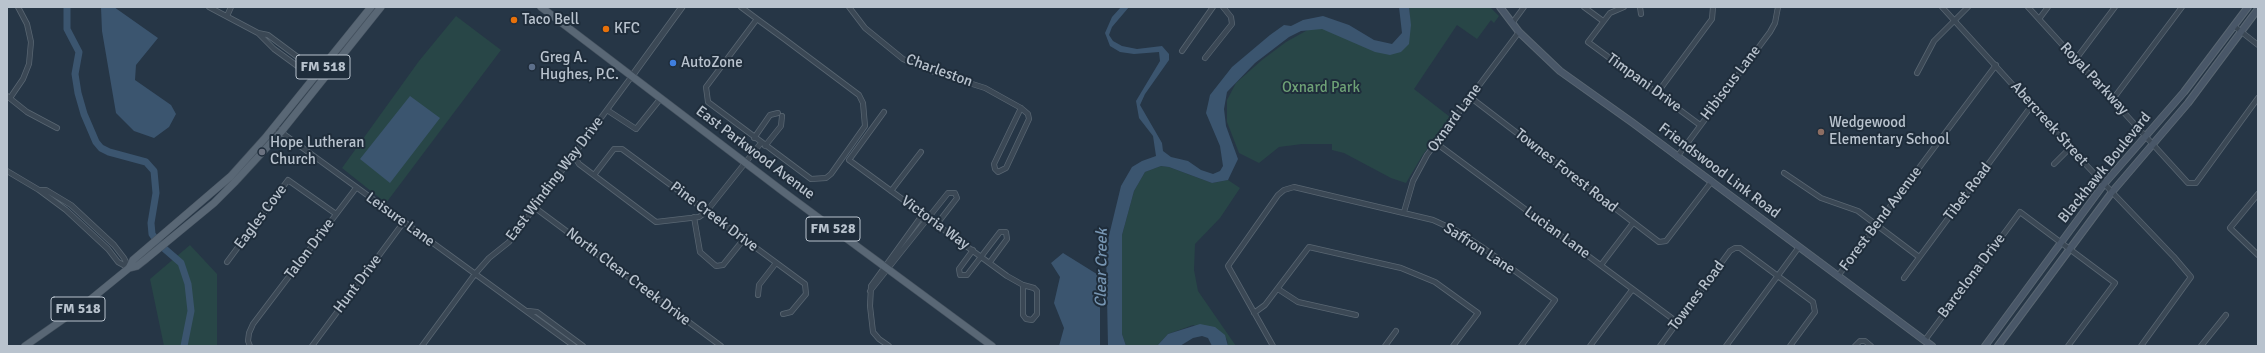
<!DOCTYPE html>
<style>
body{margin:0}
#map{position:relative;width:2265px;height:353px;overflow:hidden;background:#263646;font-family:Signika,sans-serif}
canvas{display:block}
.frame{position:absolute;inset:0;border:8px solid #b9c3ce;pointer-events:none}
</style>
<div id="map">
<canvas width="2265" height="353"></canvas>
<div class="frame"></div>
</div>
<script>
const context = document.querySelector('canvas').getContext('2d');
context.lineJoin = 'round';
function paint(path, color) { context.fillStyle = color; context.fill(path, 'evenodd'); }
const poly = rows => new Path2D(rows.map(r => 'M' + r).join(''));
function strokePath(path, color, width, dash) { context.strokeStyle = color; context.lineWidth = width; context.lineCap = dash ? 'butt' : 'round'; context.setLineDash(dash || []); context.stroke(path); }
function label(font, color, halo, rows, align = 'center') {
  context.font = font + ' Signika,sans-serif'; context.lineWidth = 4; context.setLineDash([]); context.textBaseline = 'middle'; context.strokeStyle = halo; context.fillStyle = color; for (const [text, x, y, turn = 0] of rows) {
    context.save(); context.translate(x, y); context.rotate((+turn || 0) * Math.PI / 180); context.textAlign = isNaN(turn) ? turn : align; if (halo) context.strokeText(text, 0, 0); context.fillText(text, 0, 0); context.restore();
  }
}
const green = poly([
 [1409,7,1490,7,1499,16,1494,23,1491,20,1477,39,1457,25,1414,89,1450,117,1422,156,1406,183,1391,178,1344,153,1332,150,1332,144,1302,144,1279,147,1259,163,1239,153,1227,122,1227,100,1236,83,1262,60,1286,42,1313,27,1332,30,1401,52,1410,16],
 [456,16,501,50,386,203,342,168,419,61],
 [1161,166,1169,167,1212,183,1228,180,1240,188,1220,218,1195,244,1194,270,1198,291,1236,346,1228,346,1227,339,1193,325,1168,334,1157,346,1126,346,1122,334,1122,235,1134,191,1145,172],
 [190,245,217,274,217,346,164,346,150,279]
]);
const water = poly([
 [101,7,114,7,158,38,136,65,135,80,171,105,176,114,169,127,154,138,134,131,116,113,102,31],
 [1121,7,1129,7,1112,27,1109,35,1113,41,1122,46,1137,49,1162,46,1169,54,1169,60,1145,94,1140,105,1162,143,1163,151,1171,157,1188,161,1201,170,1213,174,1220,171,1223,166,1220,146,1206,113,1210,95,1232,67,1270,35,1284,25,1291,26,1303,20,1323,16,1349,25,1374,40,1392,44,1402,33,1399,7,1409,7,1411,25,1409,44,1401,52,1390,55,1375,52,1322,29,1301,31,1289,37,1255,63,1227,92,1224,109,1226,126,1238,159,1228,180,1212,183,1169,167,1161,166,1145,172,1134,191,1122,235,1122,334,1126,346,1108,346,1106,248,1121,186,1132,167,1142,161,1156,156,1153,136,1139,118,1136,101,1160,61,1159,52,1134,54,1120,52,1110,46,1105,33,1112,17],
 [410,96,440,118,390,183,360,159],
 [1063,253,1100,276,1100,346,1059,346,1064,328,1054,303,1060,277,1051,263],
 [1200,324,1215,327,1225,335,1228,346,1212,346,1208,338,1202,336,1193,338,1180,346,1157,346,1168,334]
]);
const river = poly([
 [67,7,67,29,79,52,75,74,78,93,84,114,96,142,101,148,109,152,146,162,154,171,156,193,151,223,152,234,159,244,181,263,188,284,191,311,184,346]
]);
const minor = poly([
 [209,7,258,33,268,35,311,67,316,75],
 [741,7,757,19,783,38,859,95,863,103,865,126,831,174,826,178,811,179,708,102,706,87,757,19],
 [849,7,865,28,903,59,928,70,985,88,1021,108],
 [1584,7,1603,21],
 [1624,7,1610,13,1588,42,1700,125],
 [1640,7,1641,14],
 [1942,7,2070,148,2173,256],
 [2028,7,2188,183,2196,183,2258,98],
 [227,16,231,7],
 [2039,19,2048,7],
 [1513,22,1524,7],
 [2234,26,2258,45],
 [258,33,274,49,300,68,308,73,316,75],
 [1182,51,1213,7],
 [1205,58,1232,24,1231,17,1223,7],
 [2076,59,2115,7],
 [1917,73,1934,41,1968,7],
 [1658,92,1712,19,1713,7],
 [7,96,27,112,57,128],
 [1470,97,1659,242,1666,241,1712,181],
 [10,98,23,79,29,64,31,42,27,24,18,7],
 [2113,99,2182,7],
 [1021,108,1028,114,1029,119,1006,168,998,172,995,169,994,164,1021,108],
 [607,110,636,129,661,98],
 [884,112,849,160,1007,276,1023,285],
 [274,127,574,346],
 [754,138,770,115,778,113],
 [1436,143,1677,322],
 [765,146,781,126,782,116],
 [573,154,579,164,656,222,699,217,706,212,761,143],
 [1677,157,1770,32,1775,23,1778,7],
 [2054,164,2070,148],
 [7,171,39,190,66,210,108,249,118,262,129,268],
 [1784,173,1821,198,1858,211,1919,257],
 [594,175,614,149,622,149,805,284,806,294,791,312,783,314],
 [39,190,46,190,71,205,114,245,124,258,129,268],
 [891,191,921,152],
 [2258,194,2230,228,2258,255],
 [534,207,721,346],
 [1404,212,1413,181,1427,155,1519,32],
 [694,217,700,252,716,266,723,265,744,239],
 [973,250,959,269,960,275,967,275,1000,232,1006,232,1007,239,990,262],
 [227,262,288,180,336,214],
 [1601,265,1633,223],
 [1838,276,1996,65],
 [1904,278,2032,105],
 [1023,285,1034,288,1037,291,1037,314,1032,320,1026,319,1023,315,1023,285],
 [1278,289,1298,302,1356,315],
 [870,291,948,193,955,193,957,198,937,224],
 [758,295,759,285,776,263],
 [528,311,537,312,583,346],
 [1254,313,1265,305,1309,247,1401,268,1435,282,1478,313,1453,346],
 [1925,340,2020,212,2115,283,2068,346],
 [250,346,248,341,249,333,253,324,356,188],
 [312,346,403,223],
 [422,346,475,274,489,258,509,242,632,76],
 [889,346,879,339,873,332,870,306,871,286,923,214],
 [1273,346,1228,266,1278,195,1284,190,1294,187,1433,220,1457,231,1482,247,1555,300,1521,346],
 [1385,346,1396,331],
 [1590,346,1632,290],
 [1660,346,1730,251,1735,248,1740,248,1813,302,1815,312,1790,346],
 [1726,346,1799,247],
 [1855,346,1860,341,1865,341,1871,346],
 [2141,346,2191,277,2174,257],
 [2201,346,2226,315]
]);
const tertiary = poly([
 [632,76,682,7]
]);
const secondary = poly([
 [1500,7,1519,32,1560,71,1633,123,1932,346],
 [1985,346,2104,184,2184,92,2248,7],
 [1998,346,2112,192,2188,103,2258,9]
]);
const primary = poly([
 [541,7,785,193,992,346],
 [129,268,137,266,146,259,214,203,235,182,281,132,381,7],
 [25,346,85,304,129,268,133,260,231,176,266,137,371,7]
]);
const markers = [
 [514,20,4,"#e8710a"],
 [606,29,4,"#e8710a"],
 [673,63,4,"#3f7fe0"],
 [532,67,4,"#5c6f8a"],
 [1821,132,4,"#8d6e63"],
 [262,152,4,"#6b7280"]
];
const shields = [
 [323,67,54],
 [833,229,54],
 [78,309,54]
];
const shieldNames = [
 ["FM 518",323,67],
 ["FM 528",833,229],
 ["FM 518",78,309]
];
const poiNames = [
 ["Taco Bell",522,20],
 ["KFC",614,29],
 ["Greg A.",540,58],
 ["Hughes, P.C.",540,75],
 ["AutoZone",681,63],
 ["Wedgewood",1829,123],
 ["Elementary School",1829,140],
 ["Hope Lutheran",270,143],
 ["Church",270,160]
];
const streetNames = [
 ["Charleston",939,71,20],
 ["Royal Parkway",2094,79,47],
 ["Timpani Drive",1644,83,36],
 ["Hibiscus Lane",1731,83,-53],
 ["Oxnard Lane",1455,118,-54],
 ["Abercreek Street",2049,124,48],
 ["East Parkwood Avenue",755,153,37],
 ["Blackhawk Boulevard",2105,168,-51],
 ["Townes Forest Road",1566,171,38],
 ["Friendswood Link Road",1719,171,37],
 ["East Winding Way Drive",555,179,-53],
 ["Tibet Road",1968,192,-53],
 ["Eagles Cove",261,217,-53],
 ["Pine Creek Drive",714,217,37],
 ["Forest Bend Avenue",1881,219,-53],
 ["Leisure Lane",400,220,36],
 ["Victoria Way",935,223,36],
 ["Lucian Lane",1557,233,36],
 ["Talon Drive",310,249,-53],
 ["Saffron Lane",1479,249,33],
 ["Barcelona Drive",1972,276,-53],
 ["North Clear Creek Drive",628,277,37],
 ["Hunt Drive",358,284,-53],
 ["Townes Road",1697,296,-53]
];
const parkNames = [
 ["Oxnard Park",1321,88]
];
const waterNames = [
 ["Clear Creek",1102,268,-89]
];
paint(green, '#284647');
paint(water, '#3b556f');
strokePath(river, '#3b556f', 7);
strokePath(minor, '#596672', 6);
strokePath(tertiary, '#596672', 7);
strokePath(secondary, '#596672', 8);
strokePath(primary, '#44515e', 8);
strokePath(minor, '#3b4855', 4.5);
strokePath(tertiary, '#3b4855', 5.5);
strokePath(secondary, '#495768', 6);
strokePath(primary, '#596775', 7);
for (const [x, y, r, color] of markers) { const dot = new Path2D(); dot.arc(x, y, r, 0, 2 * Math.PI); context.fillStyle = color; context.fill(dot); strokePath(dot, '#1f2d3b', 1.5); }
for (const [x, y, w] of shields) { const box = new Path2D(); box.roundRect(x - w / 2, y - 12, w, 24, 3); context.fillStyle = '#1f2d3b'; context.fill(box); strokePath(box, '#b9c3ce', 1); }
label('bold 14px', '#b9c3ce', null, shieldNames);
label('15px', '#b9c3ce', '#1f2d3b', poiNames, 'left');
label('15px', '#b9c3ce', '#1f2d3b', streetNames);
label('15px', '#6ea176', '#1f2d3b', parkNames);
label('italic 16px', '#7796b3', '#1f2d3b', waterNames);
</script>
